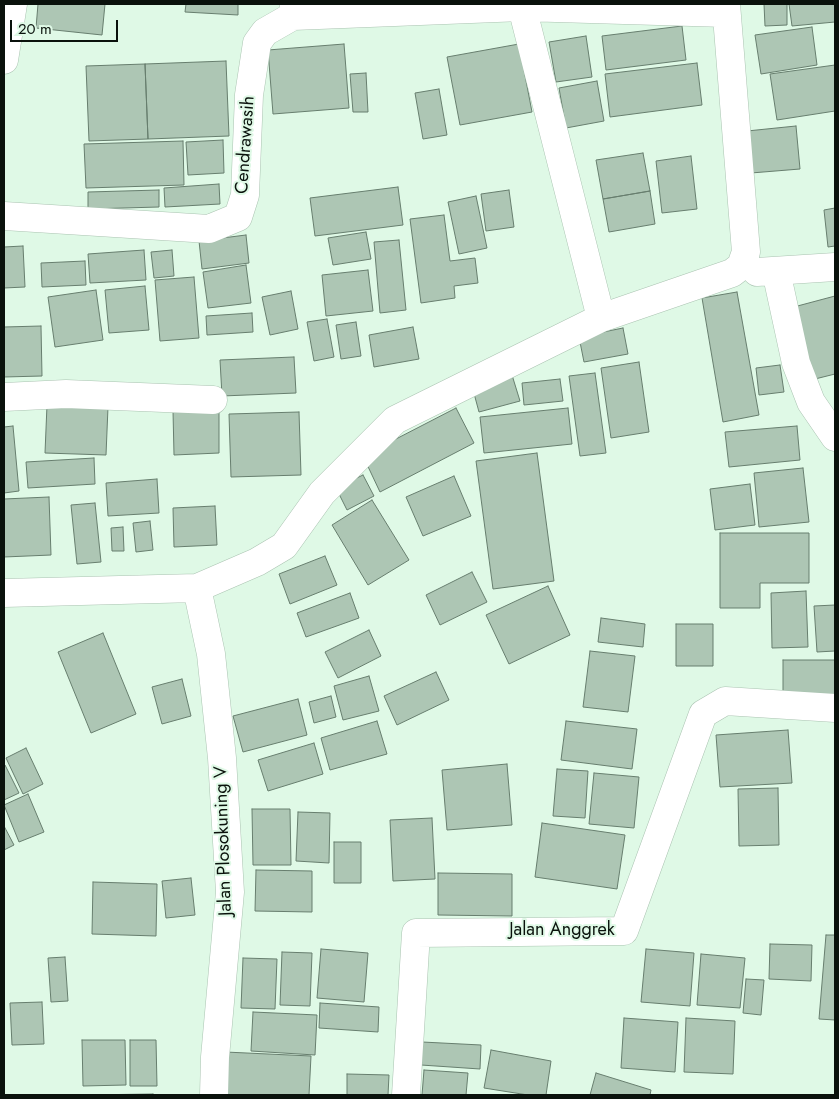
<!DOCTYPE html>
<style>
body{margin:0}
#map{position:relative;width:839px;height:1099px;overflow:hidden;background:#dff9e6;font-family:Jost,sans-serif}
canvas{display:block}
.frame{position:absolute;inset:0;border:5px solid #0a120c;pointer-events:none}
.scale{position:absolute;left:10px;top:20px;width:108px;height:22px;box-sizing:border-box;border:2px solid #0a120c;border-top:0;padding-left:6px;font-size:15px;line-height:18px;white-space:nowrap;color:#0a120c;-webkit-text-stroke:4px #dff9e6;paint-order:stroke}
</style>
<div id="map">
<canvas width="839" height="1099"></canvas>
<div class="frame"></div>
<div class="scale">20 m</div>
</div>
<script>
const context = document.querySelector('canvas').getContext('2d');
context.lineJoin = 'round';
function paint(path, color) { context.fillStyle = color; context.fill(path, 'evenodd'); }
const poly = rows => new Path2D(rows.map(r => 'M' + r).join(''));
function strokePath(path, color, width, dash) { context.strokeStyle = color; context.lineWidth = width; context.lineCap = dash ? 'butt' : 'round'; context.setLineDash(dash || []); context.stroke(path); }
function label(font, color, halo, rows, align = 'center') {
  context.font = font + ' Jost,sans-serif'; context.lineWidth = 4; context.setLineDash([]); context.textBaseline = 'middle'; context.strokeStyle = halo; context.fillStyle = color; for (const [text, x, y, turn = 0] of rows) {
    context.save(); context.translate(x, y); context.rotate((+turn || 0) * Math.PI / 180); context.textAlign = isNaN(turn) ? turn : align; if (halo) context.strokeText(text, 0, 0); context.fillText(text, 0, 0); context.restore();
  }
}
const building = poly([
 [38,4,105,4,102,35,36,28,38,4],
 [186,4,238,4,238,15,185,12,186,4],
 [764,4,787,4,787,25,765,26,764,4],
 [789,4,835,4,835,22,792,26,789,4],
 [682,26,686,60,606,70,602,36,682,26],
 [812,27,817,65,761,74,755,35,812,27],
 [586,36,592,77,556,82,549,42,586,36],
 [344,44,349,108,273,114,268,50,344,44],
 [519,44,532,112,460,125,447,57,519,44],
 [226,61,229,136,148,139,145,64,226,61],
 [697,63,702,105,610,117,605,74,697,63],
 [145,64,148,139,89,141,86,66,145,64],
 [835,65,835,111,777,120,770,74,835,65],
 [366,73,368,112,353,112,350,74,366,73],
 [597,81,604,121,566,128,559,88,597,81],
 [439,89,447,135,423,139,415,93,439,89],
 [796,126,800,169,751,173,747,131,796,126],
 [223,140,224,173,188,175,186,142,223,140],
 [183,141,184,185,86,188,84,144,183,141],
 [643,153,650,191,603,199,596,160,643,153],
 [691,156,697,209,662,213,656,161,691,156],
 [219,184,220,204,165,207,164,188,219,184],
 [398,187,403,225,315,236,310,198,398,187],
 [159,190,159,207,88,209,88,192,159,190],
 [509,190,514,227,486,231,481,194,509,190],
 [650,191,655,224,609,232,603,199,650,191],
 [476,196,487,248,459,254,448,202,476,196],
 [835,208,835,246,828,247,824,210,835,208],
 [444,215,450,261,475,258,478,283,454,286,455,298,421,303,410,219,444,215],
 [366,232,371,259,333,265,328,238,366,232],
 [246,235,249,263,202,269,199,241,246,235],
 [399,240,406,310,380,313,374,242,399,240],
 [23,246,25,287,4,288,4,247,23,246],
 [144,250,146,280,90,283,88,254,144,250],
 [172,250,174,276,154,278,151,252,172,250],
 [85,261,86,285,42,287,41,263,85,261],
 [246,265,251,303,208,308,203,272,246,265],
 [368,270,373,311,326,316,322,275,368,270],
 [194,277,199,338,160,341,155,280,194,277],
 [145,286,149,330,109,333,105,290,145,286],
 [96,290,103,340,55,347,48,297,96,290],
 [291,291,298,329,270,335,262,297,291,291],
 [737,292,759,415,723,422,702,298,737,292],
 [835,296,835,374,807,381,790,308,835,296],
 [252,313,253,332,207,335,206,316,252,313],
 [327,319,334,357,314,361,307,322,327,319],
 [356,322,361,356,341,359,336,325,356,322],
 [41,326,42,376,4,377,4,327,41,326],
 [413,327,419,359,374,367,369,335,413,327],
 [623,328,628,354,584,362,579,337,623,328],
 [294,357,296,393,222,396,220,360,294,357],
 [639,362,649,432,611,438,601,368,639,362],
 [780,365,784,392,759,395,756,368,780,365],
 [595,373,606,453,580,456,569,376,595,373],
 [512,375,520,401,479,412,472,386,512,375],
 [560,379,563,401,524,405,522,383,560,379],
 [47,405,108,407,106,455,45,453,47,405],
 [456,408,474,443,380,492,363,456,456,408],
 [568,408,572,444,484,453,480,417,568,408],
 [219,409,219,453,174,455,173,411,219,409],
 [299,412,301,475,231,477,229,414,299,412],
 [13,426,19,491,4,493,4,427,13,426],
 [797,426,800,460,729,467,725,432,797,426],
 [537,453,554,581,493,589,476,461,537,453],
 [94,458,95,484,28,488,26,462,94,458],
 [803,468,809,522,759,527,754,473,803,468],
 [363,475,374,496,347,510,336,488,363,475],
 [454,476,471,516,423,536,406,497,454,476],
 [157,479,159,513,108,516,106,483,157,479],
 [750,484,755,525,715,530,710,489,750,484],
 [49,497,51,555,4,557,4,499,49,497],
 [372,500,409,560,368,585,332,525,372,500],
 [95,503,101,562,77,564,71,505,95,503],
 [215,506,217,545,174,547,173,508,215,506],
 [150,521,153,550,136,552,133,523,150,521],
 [123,527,124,551,112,551,111,528,123,527],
 [720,533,809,533,809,583,760,583,760,608,720,608,720,533],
 [325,556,337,585,290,604,279,574,325,556],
 [472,572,487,602,440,625,426,595,472,572],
 [548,586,570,635,509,664,486,615,548,586],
 [806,591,808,647,772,648,771,593,806,591],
 [350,593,359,618,306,637,297,613,350,593],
 [835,605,835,651,817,652,814,606,835,605],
 [601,618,645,624,643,647,598,642,601,618],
 [676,624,713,624,713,666,676,666,676,624],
 [369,630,381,656,338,678,325,652,369,630],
 [103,633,136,714,91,733,58,652,103,633],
 [590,651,635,656,628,712,583,707,590,651],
 [783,660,835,660,835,697,783,696,783,660],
 [436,672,449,700,397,725,384,696,436,672],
 [369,676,379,711,343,720,334,686,369,676],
 [182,679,191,716,162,724,152,687,182,679],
 [331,696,336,717,314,723,309,702,331,696],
 [298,699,307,735,243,752,233,716,298,699],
 [377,721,387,754,330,770,321,738,377,721],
 [566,721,637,729,632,769,561,760,566,721],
 [788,730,792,783,720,787,716,735,788,730],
 [314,743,323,774,268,791,258,760,314,743],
 [26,748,43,784,23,794,6,758,26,748],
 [507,764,512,825,447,830,442,770,507,764],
 [4,765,5,765,19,793,4,800,4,765],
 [557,769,588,771,585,818,553,816,557,769],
 [594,773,639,777,634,828,589,824,594,773],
 [778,788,779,845,739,846,738,789,778,788],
 [28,794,44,832,19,842,4,805,28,794],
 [252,809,290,809,291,865,253,865,252,809],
 [298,812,330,813,329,863,296,861,298,812],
 [432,818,435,879,393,881,390,820,432,818],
 [542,823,625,835,617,889,535,877,542,823],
 [4,826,14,845,4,850,4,826],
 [334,842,361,842,361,883,334,883,334,842],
 [256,870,312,871,312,912,255,911,256,870],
 [438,873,512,874,512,916,438,915,438,873],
 [191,878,195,915,166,918,162,881,191,878],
 [93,882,157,884,156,936,92,934,93,882],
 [826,935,835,935,835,1020,819,1019,826,935],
 [770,944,812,945,811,981,769,979,770,944],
 [321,949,368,953,364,1002,317,998,321,949],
 [646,949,694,953,690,1006,641,1002,646,949],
 [282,952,312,953,310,1006,280,1005,282,952],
 [701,954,745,958,740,1008,697,1005,701,954],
 [65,957,68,1001,51,1002,48,958,65,957],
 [243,958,277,959,275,1009,241,1008,243,958],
 [746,979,764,980,761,1015,743,1013,746,979],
 [42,1002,44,1044,12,1045,10,1003,42,1002],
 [320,1003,379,1007,378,1032,319,1028,320,1003],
 [253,1012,317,1015,315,1055,251,1051,253,1012],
 [624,1018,678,1022,675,1072,621,1068,624,1018],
 [686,1018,735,1021,733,1074,684,1072,686,1018],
 [82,1040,125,1040,126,1085,83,1086,82,1040],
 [130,1040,156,1040,157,1086,130,1086,130,1040],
 [422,1042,481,1045,480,1069,421,1065,422,1042],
 [491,1050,551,1061,546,1095,528,1095,484,1088,491,1050],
 [225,1052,311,1056,309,1095,224,1095,225,1052],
 [424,1070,468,1073,466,1095,422,1095,424,1070],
 [596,1073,651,1090,650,1095,590,1095,596,1073],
 [347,1074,389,1075,388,1095,347,1095,347,1074],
 [153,1094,153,1095,84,1095,153,1094]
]);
const minor = poly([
 [522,7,601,318],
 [293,16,522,7,726,13],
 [4,60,13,4],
 [4,216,209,229,238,217,245,195,249,95,257,43,265,32,293,16,294,4],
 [776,271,796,363,811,402,835,437],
 [757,272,835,267],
 [4,397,66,394,213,400],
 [197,588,211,654,222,758,230,892,215,1057,214,1095],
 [4,593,197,588,257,562,284,546,322,493,395,420,601,318,732,273,741,266,746,252,726,4],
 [406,1095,416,933,624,931,703,714,725,701,835,708]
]);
const streetNames = [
 ["Cendrawasih",246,145,-86],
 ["Jalan Plosokuning V",224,841,-92],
 ["Jalan Anggrek",562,931]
];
paint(building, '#adc6b4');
strokePath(building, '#677e6e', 1);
strokePath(minor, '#aac3b1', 29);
strokePath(minor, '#fff', 28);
label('18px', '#0a120c', '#dff9e6', streetNames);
</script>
